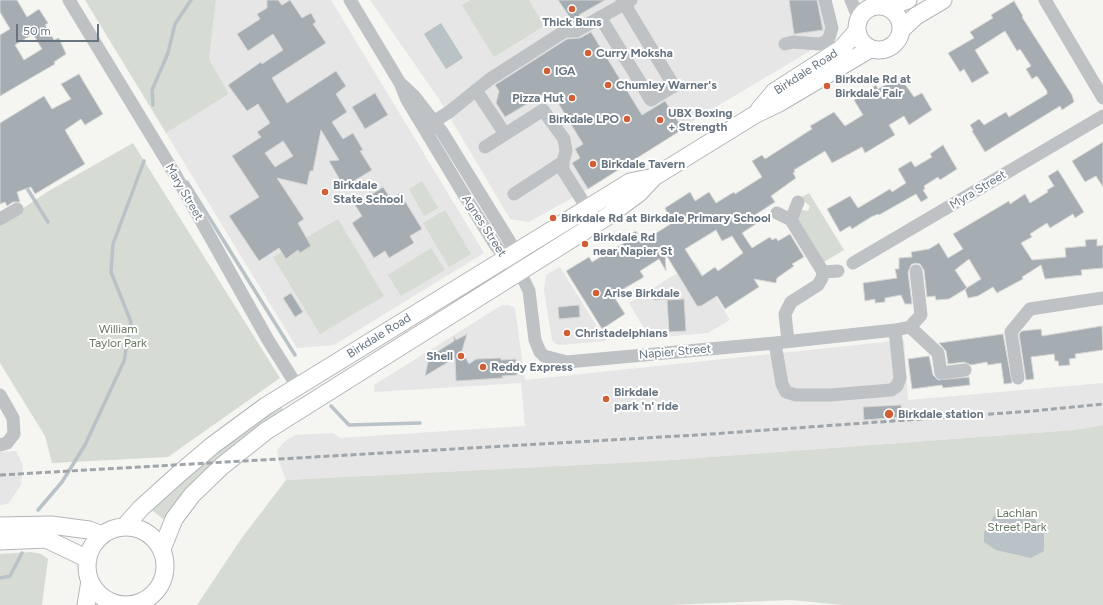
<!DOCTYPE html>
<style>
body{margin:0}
#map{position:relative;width:1103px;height:605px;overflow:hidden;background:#f5f5f2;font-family:Figtree,sans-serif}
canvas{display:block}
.scale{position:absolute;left:16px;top:24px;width:83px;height:18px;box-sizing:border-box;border:2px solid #677480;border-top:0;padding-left:5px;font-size:12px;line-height:14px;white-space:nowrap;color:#677480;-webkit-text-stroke:3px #fff;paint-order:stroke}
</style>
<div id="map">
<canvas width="1103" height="605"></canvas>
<div class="scale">50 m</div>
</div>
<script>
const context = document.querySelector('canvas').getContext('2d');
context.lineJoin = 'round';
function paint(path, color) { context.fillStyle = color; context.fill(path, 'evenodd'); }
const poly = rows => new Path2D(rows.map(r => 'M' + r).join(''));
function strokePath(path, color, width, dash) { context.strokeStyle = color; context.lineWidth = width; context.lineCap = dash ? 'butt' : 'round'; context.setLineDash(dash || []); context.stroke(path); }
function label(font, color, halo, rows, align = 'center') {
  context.font = font + ' Figtree,sans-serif'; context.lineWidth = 4; context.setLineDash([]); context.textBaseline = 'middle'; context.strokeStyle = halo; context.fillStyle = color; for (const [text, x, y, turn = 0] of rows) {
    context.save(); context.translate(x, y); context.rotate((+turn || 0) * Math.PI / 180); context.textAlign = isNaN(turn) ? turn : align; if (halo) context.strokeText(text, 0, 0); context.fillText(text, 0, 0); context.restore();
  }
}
const built = poly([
 [216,0,331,0,484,253,334,345,297,348,166,133,229,94,209,59],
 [370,0,831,0,836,27,815,48,709,111,588,189,529,222,510,219,439,99],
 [695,262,730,320,708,333,650,338,629,303],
 [560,267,606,341,561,345,556,344,552,340,544,290,546,275],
 [502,305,509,305,515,308,525,380,904,340,908,400,1103,383,1103,425,1074,430,657,461,286,480,279,462,277,450,284,442,295,435,334,433,339,438,525,426,521,383,374,392,374,385],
 [16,451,23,465,21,485,8,504,0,505,0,452]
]);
const green = poly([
 [85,0,216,0,209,59,229,94,166,133],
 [471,0,529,0,544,26,494,57,462,5],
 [133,143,280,378,168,457,52,463,45,436,0,363,0,224,47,192],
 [422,181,438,208,424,216,409,189],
 [809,193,844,250,822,263,795,219,797,212,804,210,808,211,810,206,800,198],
 [445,210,471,254,449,267,423,223],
 [338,219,384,296,320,334,273,257],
 [431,248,445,270,401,296,388,275],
 [280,405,284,411,166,521,150,509,192,470],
 [1103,425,1103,605,843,605,791,600,670,605,197,605,241,539,286,480,657,461,1074,430],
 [31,552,41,554,48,559,42,605,0,605,0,554]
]);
const water = poly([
 [441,23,463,58,446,69,424,34],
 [996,513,1034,518,1044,534,1044,551,1031,558,996,550,984,542,984,532]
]);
const stream = poly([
 [153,105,152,90,168,53,175,24,191,0],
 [187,182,295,355],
 [25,185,48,222],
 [331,406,349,425,420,423],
 [38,510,62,482,85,445,124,361,131,322,111,272,113,244,144,161],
 [0,578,10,576,22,553]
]);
const building = poly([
 [0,0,17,0,27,17,39,9,48,23,45,25,54,40,59,38,66,54,54,62,55,64,0,96,0,35,10,29,0,12,0,0],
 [33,34,42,49,24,60,15,45,33,34],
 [267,0,278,0,282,5,290,0,302,18,311,13,316,22,313,24,326,43,272,78,287,103,336,71,346,86,336,94,347,112,332,122,343,139,353,133,363,150,360,151,372,170,344,187,329,161,339,160,321,130,313,171,310,171,307,185,277,178,304,219,298,223,311,246,300,253,298,250,286,259,279,248,259,261,229,216,259,197,232,156,261,137,257,132,270,123,258,104,247,111,228,85,261,62,262,64,283,50,273,34,248,51,237,34,260,19,257,14,267,8,267,0],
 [283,141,293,156,275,167,265,153,283,141],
 [558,0,605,0,579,15,582,19,574,23,558,0],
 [789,0,817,0,823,30,794,34,789,0],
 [1014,1,1023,16,1022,17,1072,95,1074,102,1062,110,1060,106,985,152,972,131,973,130,970,125,979,119,984,125,1006,112,1009,117,1047,94,1047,91,1037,76,1032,79,1026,69,1031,66,1020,49,1017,51,1005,31,975,50,989,73,972,83,964,69,960,72,948,53,974,38,970,32,993,18,991,15,1014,1],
 [591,32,642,115,665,101,683,129,588,189,572,163,580,158,575,149,583,144,555,98,547,103,542,95,505,117,496,103,499,91,495,85,567,39,580,38,591,32],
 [79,74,103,114,85,125,81,119,65,130,85,164,35,194,31,187,17,192,20,202,13,202,7,206,5,202,0,204,0,123,44,96,52,109,71,99,61,84,79,74],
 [900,77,914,97,922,93,932,110,909,125,904,116,889,125,895,135,865,153,862,147,832,163,825,151,794,170,795,172,793,173,796,178,771,196,775,202,755,215,759,222,742,233,752,248,770,237,772,240,776,238,778,241,790,234,804,257,792,264,794,266,777,278,776,283,754,279,759,287,725,309,717,296,701,306,697,306,665,253,666,271,659,259,640,271,644,277,613,295,625,314,602,329,566,271,589,257,592,262,624,243,627,240,626,237,636,231,642,242,672,223,665,208,690,192,695,201,709,192,716,203,734,192,735,194,762,177,752,161,762,155,765,159,812,129,810,126,834,112,845,126,863,115,854,100,876,85,878,89,900,77],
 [716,230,722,241,732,236,743,253,718,271,715,267,702,276,685,249,716,230],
 [375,93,388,115,365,129,352,107,375,93],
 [1103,142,1103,187,1096,176,1085,182,1072,161,1103,142],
 [943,145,957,169,940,180,938,177,924,186,925,189,923,190,928,198,921,202,916,194,879,215,878,214,871,217,852,229,850,226,840,232,827,209,850,196,858,208,890,189,892,192,906,183,898,169,911,161,915,167,932,157,930,154,943,145],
 [1058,170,1084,212,1075,218,1073,214,1050,228,1047,223,1030,234,1032,237,1021,243,1032,260,1066,257,1065,248,1086,246,1085,240,1097,239,1097,246,1103,245,1103,268,1081,270,1082,275,1045,279,1041,265,1022,277,1023,279,997,293,993,287,978,296,968,298,965,289,981,279,969,259,955,270,967,288,949,299,936,300,935,296,927,297,924,270,920,264,915,263,911,265,908,272,912,304,905,304,901,295,885,298,885,302,875,303,875,299,865,301,863,283,897,278,895,269,899,269,899,258,912,257,911,252,929,249,939,243,948,258,963,249,953,234,1009,201,1010,204,1025,194,1030,203,1048,192,1047,190,1054,186,1048,176,1058,170],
 [383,187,391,199,400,193,422,229,410,236,414,243,389,258,385,251,374,258,352,223,362,216,355,205,383,187],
 [667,289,668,299,654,300,653,290,667,289],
 [291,293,303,312,295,317,283,298,291,293],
 [684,299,686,331,669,332,667,300,684,299],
 [579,305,580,317,559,319,558,307,579,305],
 [1102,326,1103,350,1075,354,1076,358,1069,359,1070,365,1059,366,1058,361,1055,361,1054,354,1031,357,1034,379,1026,380,1019,334,1022,331,1041,329,1042,336,1102,326],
 [467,334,462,351,469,364,476,359,501,358,501,360,516,359,517,375,502,376,503,378,456,381,455,358,425,376,429,357,454,341,454,336,456,340,467,334],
 [1003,334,1012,383,1004,384,1001,363,988,365,987,362,971,365,964,362,948,364,946,351,939,343,1003,334],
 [929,356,933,375,938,380,969,377,970,385,943,388,942,385,912,389,908,359,929,356],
 [901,405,902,417,864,420,863,407,901,405]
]);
const minor = poly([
 [69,0,176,176,268,340,297,386],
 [350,0,400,83,407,100,463,193,496,246,511,265],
 [851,0,859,19],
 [874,0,878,6],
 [1045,0,1103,98],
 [600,17,651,100,674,86,622,0],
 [785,44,793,42,819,44,826,42,829,38,832,28,825,0],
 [400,83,414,96,442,132,516,252,520,272,529,291,535,340,540,352,544,356,567,362,775,343,895,330,910,327,938,353,941,373,965,370],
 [476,90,505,134],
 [427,126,449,112,490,79,565,31,576,31,631,0],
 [485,147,543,110,564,139,566,151,563,162,514,194],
 [563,162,563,170,587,208],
 [777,213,791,220,823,272,822,278,818,285,791,302,785,314,788,341],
 [0,219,17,209],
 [791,220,798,202],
 [853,263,1103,116],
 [823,272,838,271],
 [910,327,921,315,916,271],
 [775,343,782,384,786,392,796,395,831,395,891,390,897,386,900,378,895,330],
 [1018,378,1011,332,1030,309,1103,298],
 [0,395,13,418,14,434,7,443,0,445]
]);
const major = poly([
 '857 28a22 22 0 1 1 44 0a22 22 0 1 1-44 0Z',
 [887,7,908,0],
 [902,29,916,16,943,0],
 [759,110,774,92,841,49,857,31],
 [0,526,51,525,89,530,102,535],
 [125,526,141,508,181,472,213,445,266,406,630,182,654,177],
 '87 566a39 39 0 1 1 78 0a39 39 0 1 1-78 0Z',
 [0,541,46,539,88,559],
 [162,549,174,519,192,495,222,466,266,431,608,216,639,193,654,177,756,114,779,103,870,49],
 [86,605,90,581]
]);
const rail = poly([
 [0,475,697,435,1033,411,1103,404]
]);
const markers = [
 [572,9,4,"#d15f35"],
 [588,53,4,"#d15f35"],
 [547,71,4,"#d15f35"],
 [608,85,4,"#d15f35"],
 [827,86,4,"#d15f35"],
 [572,98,4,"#d15f35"],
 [627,119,4,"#d15f35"],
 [660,120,4,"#d15f35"],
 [593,164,4,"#d15f35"],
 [325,192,4,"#d15f35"],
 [553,218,4,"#d15f35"],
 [585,244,4,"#d15f35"],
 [596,293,4,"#d15f35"],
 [567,333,4,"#d15f35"],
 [461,356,4,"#d15f35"],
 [483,367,4,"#d15f35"],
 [606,399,4,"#d15f35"],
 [889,414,5,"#d15f35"]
];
const poiNames = [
 ["Thick Buns",572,22,"center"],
 ["Curry Moksha",596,53],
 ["IGA",555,71],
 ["Birkdale Rd at",835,79],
 ["Birkdale Fair",835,93],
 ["Chumley Warner's",616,85],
 ["Pizza Hut",564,98,"right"],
 ["UBX Boxing",668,113],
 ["+ Strength",668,127],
 ["Birkdale LPO",619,119,"right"],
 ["Birkdale Tavern",601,164],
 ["Birkdale",333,185],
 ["State School",333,199],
 ["Birkdale Rd at Birkdale Primary School",561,218],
 ["Birkdale Rd",593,237],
 ["near Napier St",593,251],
 ["Arise Birkdale",604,293],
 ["Christadelphians",575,333],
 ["Shell",453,356,"right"],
 ["Reddy Express",491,367],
 ["Birkdale",614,392],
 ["park 'n' ride",614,406],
 ["Birkdale station",898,414]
];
const streetNames = [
 ["Birkdale Road",806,72,-33],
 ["Myra Street",978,190,-31],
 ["Mary Street",184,192,60],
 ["Agnes Street",484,226,57],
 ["Birkdale Road",379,336,-32],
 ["Napier Street",675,352,-5]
];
const parkNames = [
 ["William",118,329],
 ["Taylor Park",118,343],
 ["Lachlan",1017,513],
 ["Street Park",1017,527]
];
paint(built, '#e5e6e5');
paint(green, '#d6dbd3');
paint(water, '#b9c2c7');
strokePath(stream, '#b9c2c7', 3.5);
paint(building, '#a6adb2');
strokePath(building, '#d6d6d4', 1);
strokePath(major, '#b2b6b9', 19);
strokePath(minor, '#bec2c5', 13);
strokePath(major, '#fff', 17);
strokePath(rail, '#a0a5aa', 3, [6, 3]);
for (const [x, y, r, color] of markers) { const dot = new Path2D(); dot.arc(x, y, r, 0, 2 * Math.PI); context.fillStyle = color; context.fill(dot); strokePath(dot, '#fff', 1.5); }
label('bold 12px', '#677480', '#fff', poiNames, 'left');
label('12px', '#677480', '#fff', streetNames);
label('12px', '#687865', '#fff', parkNames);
</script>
